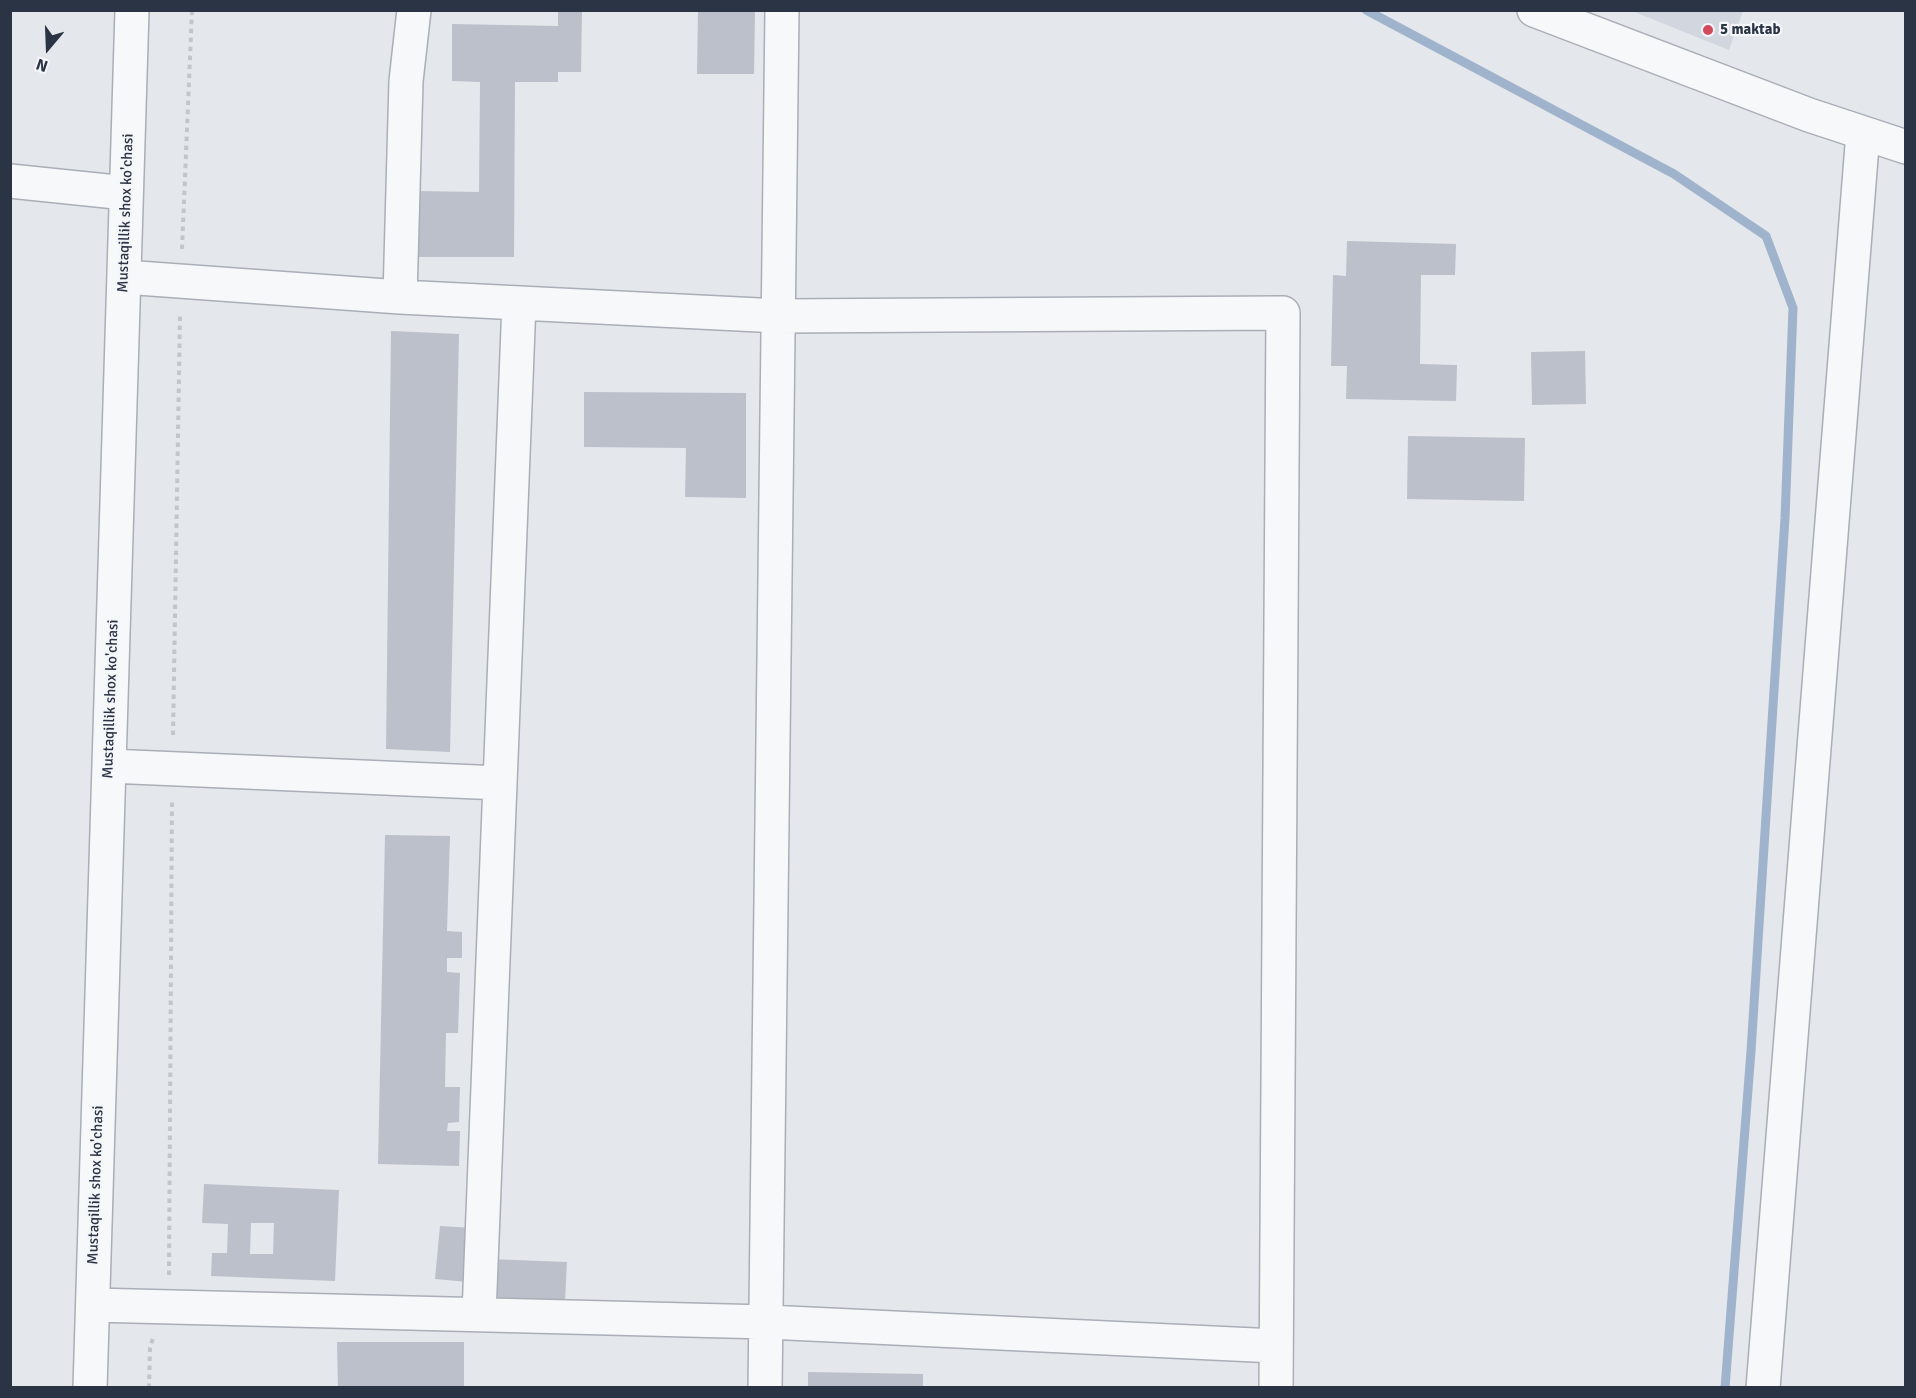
<!DOCTYPE html>
<style>
body{margin:0}
#map{position:relative;width:1916px;height:1398px;overflow:hidden;background:#e4e7ec;font-family:Signika,sans-serif}
canvas{display:block}
.frame{position:absolute;inset:0;border:12px solid #2b3445;pointer-events:none}
.north{position:absolute;left:18px;top:18px;width:60px;height:60px;-webkit-text-stroke:4px #f4f6f9;paint-order:stroke;rotate:199deg;font-size:16px;font-weight:700;line-height:24px;text-align:center;color:#2b3445}
.north::after{content:'';display:block;margin:auto;width:21px;height:27px;background:#2b3445;clip-path:polygon(50% 0,100% 100%,50% 72%,0 100%)}
</style>
<div id="map">
<canvas width="1916" height="1398"></canvas>
<div class="frame"></div>
<div class="north">N</div>
</div>
<script>
const context = document.querySelector('canvas').getContext('2d');
context.lineJoin = 'round';
function paint(path, color) { context.fillStyle = color; context.fill(path, 'evenodd'); }
const poly = rows => new Path2D(rows.map(r => 'M' + r).join(''));
function strokePath(path, color, width, dash) { context.strokeStyle = color; context.lineWidth = width; context.lineCap = dash ? 'butt' : 'round'; context.setLineDash(dash || []); context.stroke(path); }
function label(font, color, halo, rows, align = 'center') {
  context.font = font + ' Signika,sans-serif'; context.lineWidth = 4.5; context.setLineDash([]); context.textBaseline = 'middle'; context.strokeStyle = halo; context.fillStyle = color; for (const [text, x, y, turn = 0] of rows) {
    context.save(); context.translate(x, y); context.rotate((+turn || 0) * Math.PI / 180); context.textAlign = isNaN(turn) ? turn : align; if (halo) context.strokeText(text, 0, 0); context.fillText(text, 0, 0); context.restore();
  }
}
const built = poly([
 [1632,11,1743,11,1729,50]
]);
const stream = poly([
 [1366,10,1674,174,1766,236,1793,308,1785,518,1751,1051,1725,1388]
]);
const building = poly([
 [558,10,582,10,581,72,558,72,558,82,515,82,514,257,414,257,414,191,479,192,480,82,452,81,452,24,558,26],
 [698,10,755,10,754,74,697,74],
 [1347,241,1456,244,1455,275,1421,275,1420,364,1457,365,1456,401,1346,399,1347,366,1331,366,1333,275,1346,276],
 [391,331,459,334,450,752,386,749],
 [1585,351,1586,404,1532,405,1531,352],
 [584,392,746,393,746,498,685,497,686,448,584,447],
 [1408,436,1525,438,1524,501,1407,499],
 [385,835,450,836,447,931,462,932,462,958,447,958,447,972,460,973,458,1033,446,1033,445,1087,460,1087,459,1122,448,1123,447,1131,460,1131,459,1166,378,1164],
 [204,1184,339,1190,335,1281,211,1276,212,1253,227,1253,228,1224,202,1223],
 [251,1223,274,1223,273,1254,250,1254],
 [440,1226,473,1228,468,1282,435,1279],
 [489,1259,567,1262,565,1301,487,1298],
 [337,1342,464,1342,464,1387,338,1388],
 [808,1372,923,1374,923,1388,808,1388]
]);
const path = poly([
 [182,249,192,10],
 [173,735,180,314],
 [169,1275,172,800],
 [149,1388,150,1348,153,1338]
]);
const minor = poly([
 [1534,10,1809,115,1906,147],
 [10,181,126,193],
 [124,277,400,297,779,316,1283,313,1276,1388],
 [400,297,406,81,414,10],
 [109,766,500,783],
 [93,1305,767,1322,1276,1346],
 [479,1314,519,303],
 [90,1388,132,10],
 [765,1388,782,10],
 [1763,1388,1863,133]
]);
const markers = [
 [1708,30,6,"#d1495b"]
];
const poiNames = [
 ["5 maktab",1720,30]
];
const streetNames = [
 ["Mustaqillik shox ko'chasi",126,213,-88],
 ["Mustaqillik shox ko'chasi",111,699,-88],
 ["Mustaqillik shox ko'chasi",96,1185,-88]
];
paint(built, '#d2d6de');
strokePath(stream, '#9fb4cc', 9);
paint(building, '#bbc0ca');
strokePath(minor, '#a9aeb7', 36);
strokePath(path, '#c2c5cb', 4, [4.5, 4.5]);
strokePath(minor, '#f7f8fa', 33);
for (const [x, y, r, color] of markers) { const dot = new Path2D(); dot.arc(x, y, r, 0, 2 * Math.PI); context.fillStyle = color; context.fill(dot); strokePath(dot, '#f4f6f9', 2); }
label('bold 15px', '#2b3445', '#f4f6f9', poiNames, 'left');
label('15px', '#2b3445', '#f4f6f9', streetNames);
</script>
